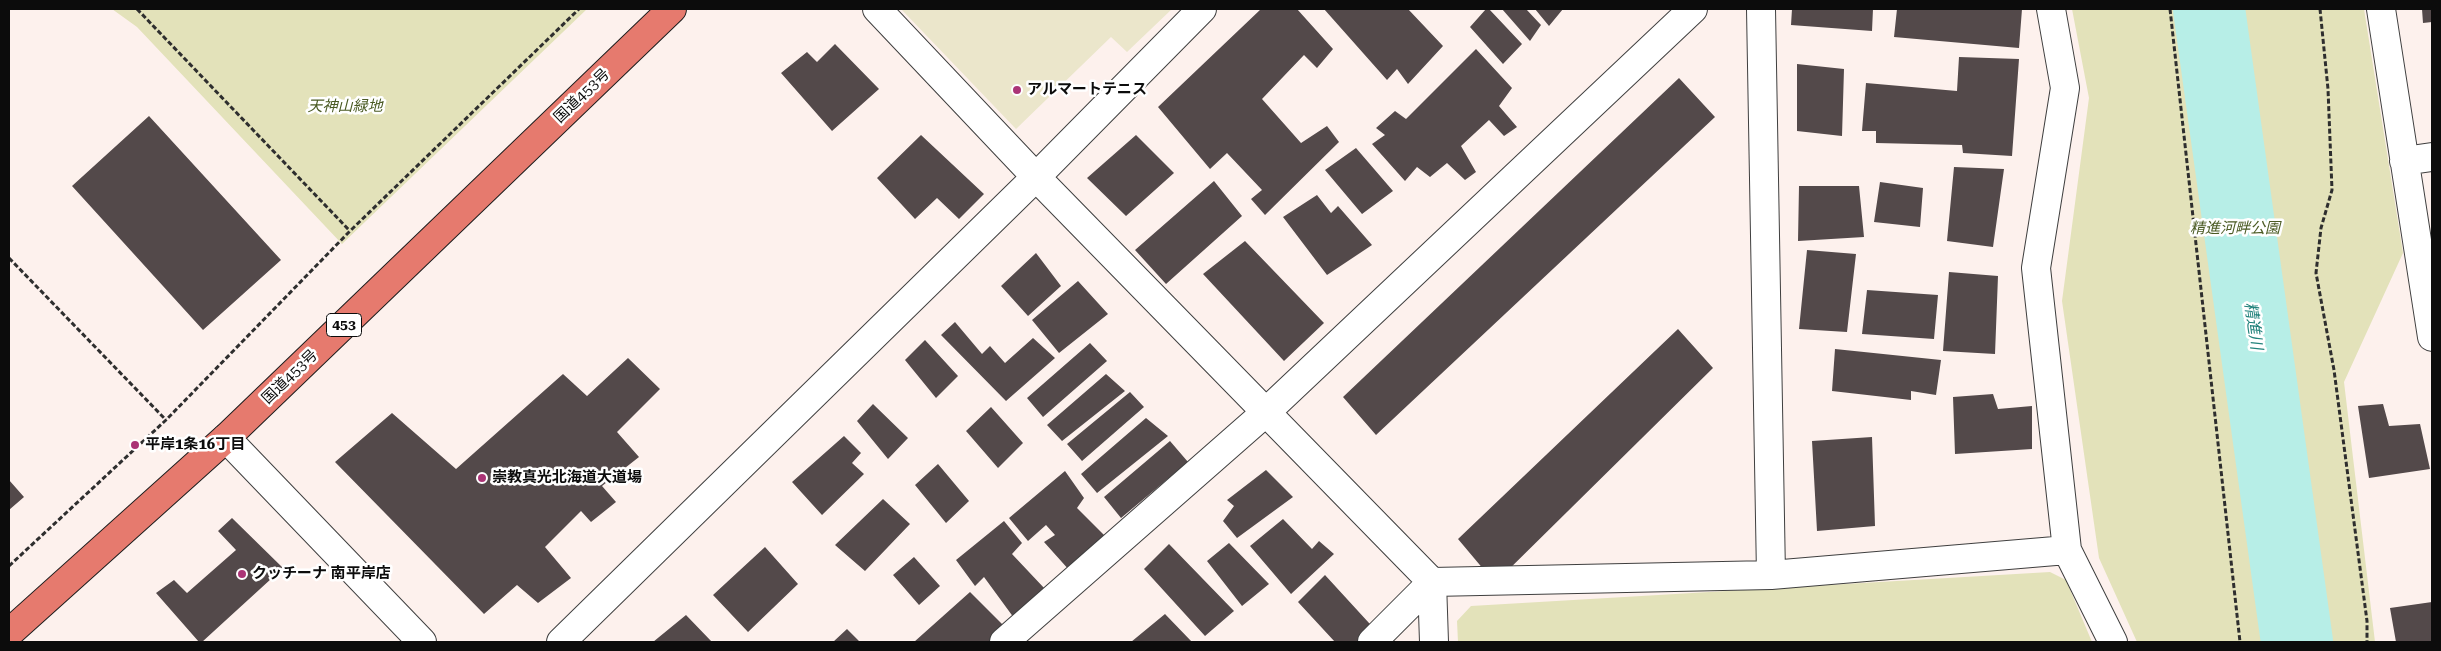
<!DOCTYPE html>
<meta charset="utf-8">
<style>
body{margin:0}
#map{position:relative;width:2441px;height:651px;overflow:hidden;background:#fdf1ed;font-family:"Roboto Serif",serif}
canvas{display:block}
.frame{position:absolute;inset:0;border:10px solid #0c0c0c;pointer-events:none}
</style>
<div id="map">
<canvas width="2441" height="651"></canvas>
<div class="frame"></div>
</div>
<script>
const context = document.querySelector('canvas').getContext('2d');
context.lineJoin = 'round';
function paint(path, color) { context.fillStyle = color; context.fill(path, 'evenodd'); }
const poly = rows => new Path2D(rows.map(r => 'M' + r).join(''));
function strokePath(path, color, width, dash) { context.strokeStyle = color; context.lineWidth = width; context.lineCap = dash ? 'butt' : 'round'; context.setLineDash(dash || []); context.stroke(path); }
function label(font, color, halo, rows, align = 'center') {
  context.font = font + ' "Roboto Serif","Noto Sans JP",serif'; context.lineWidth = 5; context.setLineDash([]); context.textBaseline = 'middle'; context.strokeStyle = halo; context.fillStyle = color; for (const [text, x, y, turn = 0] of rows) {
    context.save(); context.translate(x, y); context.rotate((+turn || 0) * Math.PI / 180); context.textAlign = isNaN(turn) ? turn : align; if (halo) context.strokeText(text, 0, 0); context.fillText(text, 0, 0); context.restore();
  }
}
const green = poly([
 [112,9,587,9,342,244,137,27],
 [2072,9,2364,9,2403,253,2344,382,2375,642,2137,642,2099,558,2062,301,2089,98],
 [2050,572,2066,580,2092,642,1458,642,1457,621,1471,606]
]);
const pitch = poly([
 [901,9,1172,9,1127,52,1111,37,1016,129]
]);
const river = poly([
 [2209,9,2297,642]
]);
const building = poly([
 [1261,9,1297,9,1333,49,1317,68,1304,55,1262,99,1301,143,1327,126,1339,142,1265,215,1251,199,1262,190,1227,153,1210,169,1158,107],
 [1324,9,1408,9,1443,46,1408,84,1397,69,1387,80],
 [1486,9,1489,9,1522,44,1503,64,1470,27],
 [1502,9,1526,9,1541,25,1530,41],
 [1535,9,1563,9,1549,26],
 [1792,9,1873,9,1872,31,1791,25],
 [1897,9,2022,9,2019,48,1894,37],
 [2422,9,2432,9,2432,22,2423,23],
 [835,44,879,89,832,131,781,73,807,52,817,62],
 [1476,49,1512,88,1499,106,1517,127,1504,136,1489,120,1461,146,1476,172,1465,180,1447,163,1430,177,1417,167,1405,181,1372,144,1385,135,1376,128,1395,111,1406,119],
 [1959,57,2019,59,2012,156,1963,153,1962,145,1876,143,1876,131,1862,131,1866,83,1957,91],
 [1797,64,1844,69,1842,136,1797,131],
 [1679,78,1715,117,1376,435,1343,397],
 [149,116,281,260,203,330,72,186],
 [921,135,984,194,959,219,937,198,915,219,877,178],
 [1136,135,1174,173,1126,216,1087,178],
 [1356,148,1393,191,1362,214,1325,170],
 [1954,167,2004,169,1993,247,1947,241],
 [1214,181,1242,216,1166,284,1135,250],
 [1880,182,1923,188,1920,227,1874,222],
 [1799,186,1859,186,1864,237,1798,241],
 [1317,195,1331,213,1338,206,1372,245,1327,275,1283,217],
 [1245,241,1324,323,1284,361,1203,274],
 [1807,250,1856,254,1847,332,1799,329],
 [1036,253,1061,286,1028,316,1001,286],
 [1949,272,1998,276,1995,354,1943,351],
 [1078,281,1108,314,1059,353,1032,320],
 [1867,290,1938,295,1934,339,1862,334],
 [955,322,982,354,990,346,1005,363,1033,338,1055,358,1006,401,941,335],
 [1678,329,1713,368,1495,583,1458,539],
 [925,340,958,376,936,398,905,360],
 [1090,343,1107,361,1043,417,1027,398],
 [1835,349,1941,360,1936,395,1911,391,1911,400,1832,391],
 [628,358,660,389,617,432,639,457,602,486,616,502,591,522,581,511,545,547,571,578,538,603,517,585,484,614,335,462,392,413,456,469,563,374,587,396],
 [1106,374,1125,391,1062,441,1047,425],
 [1130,392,1144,407,1082,461,1067,444],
 [1993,394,1998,409,2032,406,2032,449,1955,454,1953,397],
 [873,404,908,438,888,459,857,421],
 [2383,404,2389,426,2420,424,2430,469,2369,478,2358,406],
 [991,407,1023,443,998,468,966,431],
 [1146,418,1168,436,1097,493,1081,474],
 [844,436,861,453,852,463,864,474,822,515,792,482],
 [1872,437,1875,526,1817,531,1812,441],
 [1170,441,1188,462,1121,518,1104,497],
 [938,464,969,501,946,523,915,485],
 [1266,470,1293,497,1237,538,1223,521,1234,506,1227,500],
 [1065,471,1084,498,1077,508,1108,539,1070,571,1044,542,1055,535,1046,525,1028,541,1009,518],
 [9,480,24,497,9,510],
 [883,499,910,524,865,571,835,545],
 [232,518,283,568,202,642,199,642,156,593,174,580,187,593,236,550,218,531],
 [1283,519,1312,549,1319,541,1334,554,1291,594,1250,546],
 [1004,521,1022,543,1012,554,1045,589,1014,618,984,577,975,586,956,560],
 [1229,543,1269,584,1242,606,1207,561],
 [1169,544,1234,611,1205,636,1144,569],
 [765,547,798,584,748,632,713,595],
 [914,557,940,586,919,605,893,575],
 [1325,575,1380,635,1371,642,1335,642,1298,602],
 [970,592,1007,629,992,642,914,642],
 [2432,602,2432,642,2396,642,2390,608],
 [1165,614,1192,642,1131,642],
 [686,615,712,642,653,642],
 [847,629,860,642,833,642]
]);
const path = poly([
 [137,9,349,230],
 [2170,9,2240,642],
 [2320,9,2328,89,2332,190,2321,228,2316,273,2334,370,2367,621,2367,642],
 [9,258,166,420],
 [9,566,166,420,350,231,579,9]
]);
const minor = poly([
 [877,9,1036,177,1432,582,1434,642],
 [1761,9,1771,575],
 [2381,9,2432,337],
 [2404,161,2432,157],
 [226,438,422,642],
 [2067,550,2113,642],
 [561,642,1036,177,1202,9],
 [1004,642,1265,413,1693,9],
 [1372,642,1432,582,1771,575,2067,550,2036,268,2065,88,2051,9]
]);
const trunk = poly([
 [9,633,226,438,672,9]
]);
const markers = [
 [1017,90,5,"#ab3476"],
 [135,445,5,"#ab3476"],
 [482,478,5,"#ab3476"],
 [242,574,5,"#ab3476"]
];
const shields = [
 [344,325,35]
];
const shieldNames = [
 ["453",344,325]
];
const poiNames = [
 ["アルマートテニス",1027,90],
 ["平岸1条16丁目",145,445],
 ["崇教真光北海道大道場",492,478],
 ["クッチーナ 南平岸店",252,574]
];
const streetNames = [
 ["国道453号",582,96,-44],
 ["国道453号",290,377,-44]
];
const parkNames = [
 ["天神山緑地",345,107],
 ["精進河畔公園",2235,229]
];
const waterNames = [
 ["精進川",2253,326,82]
];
paint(green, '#e3e2ba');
paint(pitch, '#ebe6cb');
strokePath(river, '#b7eee7', 72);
paint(building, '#53494a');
strokePath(minor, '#3f3f3f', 30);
strokePath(trunk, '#1d1d1d', 30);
strokePath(path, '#2e2e2e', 3, [5, 2.5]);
strokePath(minor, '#fff', 28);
strokePath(trunk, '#e67a6e', 28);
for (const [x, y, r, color] of markers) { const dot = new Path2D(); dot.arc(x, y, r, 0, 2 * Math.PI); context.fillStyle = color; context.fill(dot); strokePath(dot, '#fff', 2); }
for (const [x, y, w] of shields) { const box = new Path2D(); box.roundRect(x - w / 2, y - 11.5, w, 23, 4); context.fillStyle = '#fff'; context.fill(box); strokePath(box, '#0c0c0c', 1); }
label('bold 14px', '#0c0c0c', null, shieldNames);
label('bold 15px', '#0c0c0c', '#fff', poiNames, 'left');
label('15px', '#0c0c0c', '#fff', streetNames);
label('italic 15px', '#4b5b24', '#fff', parkNames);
label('italic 16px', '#22827b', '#fff', waterNames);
</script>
